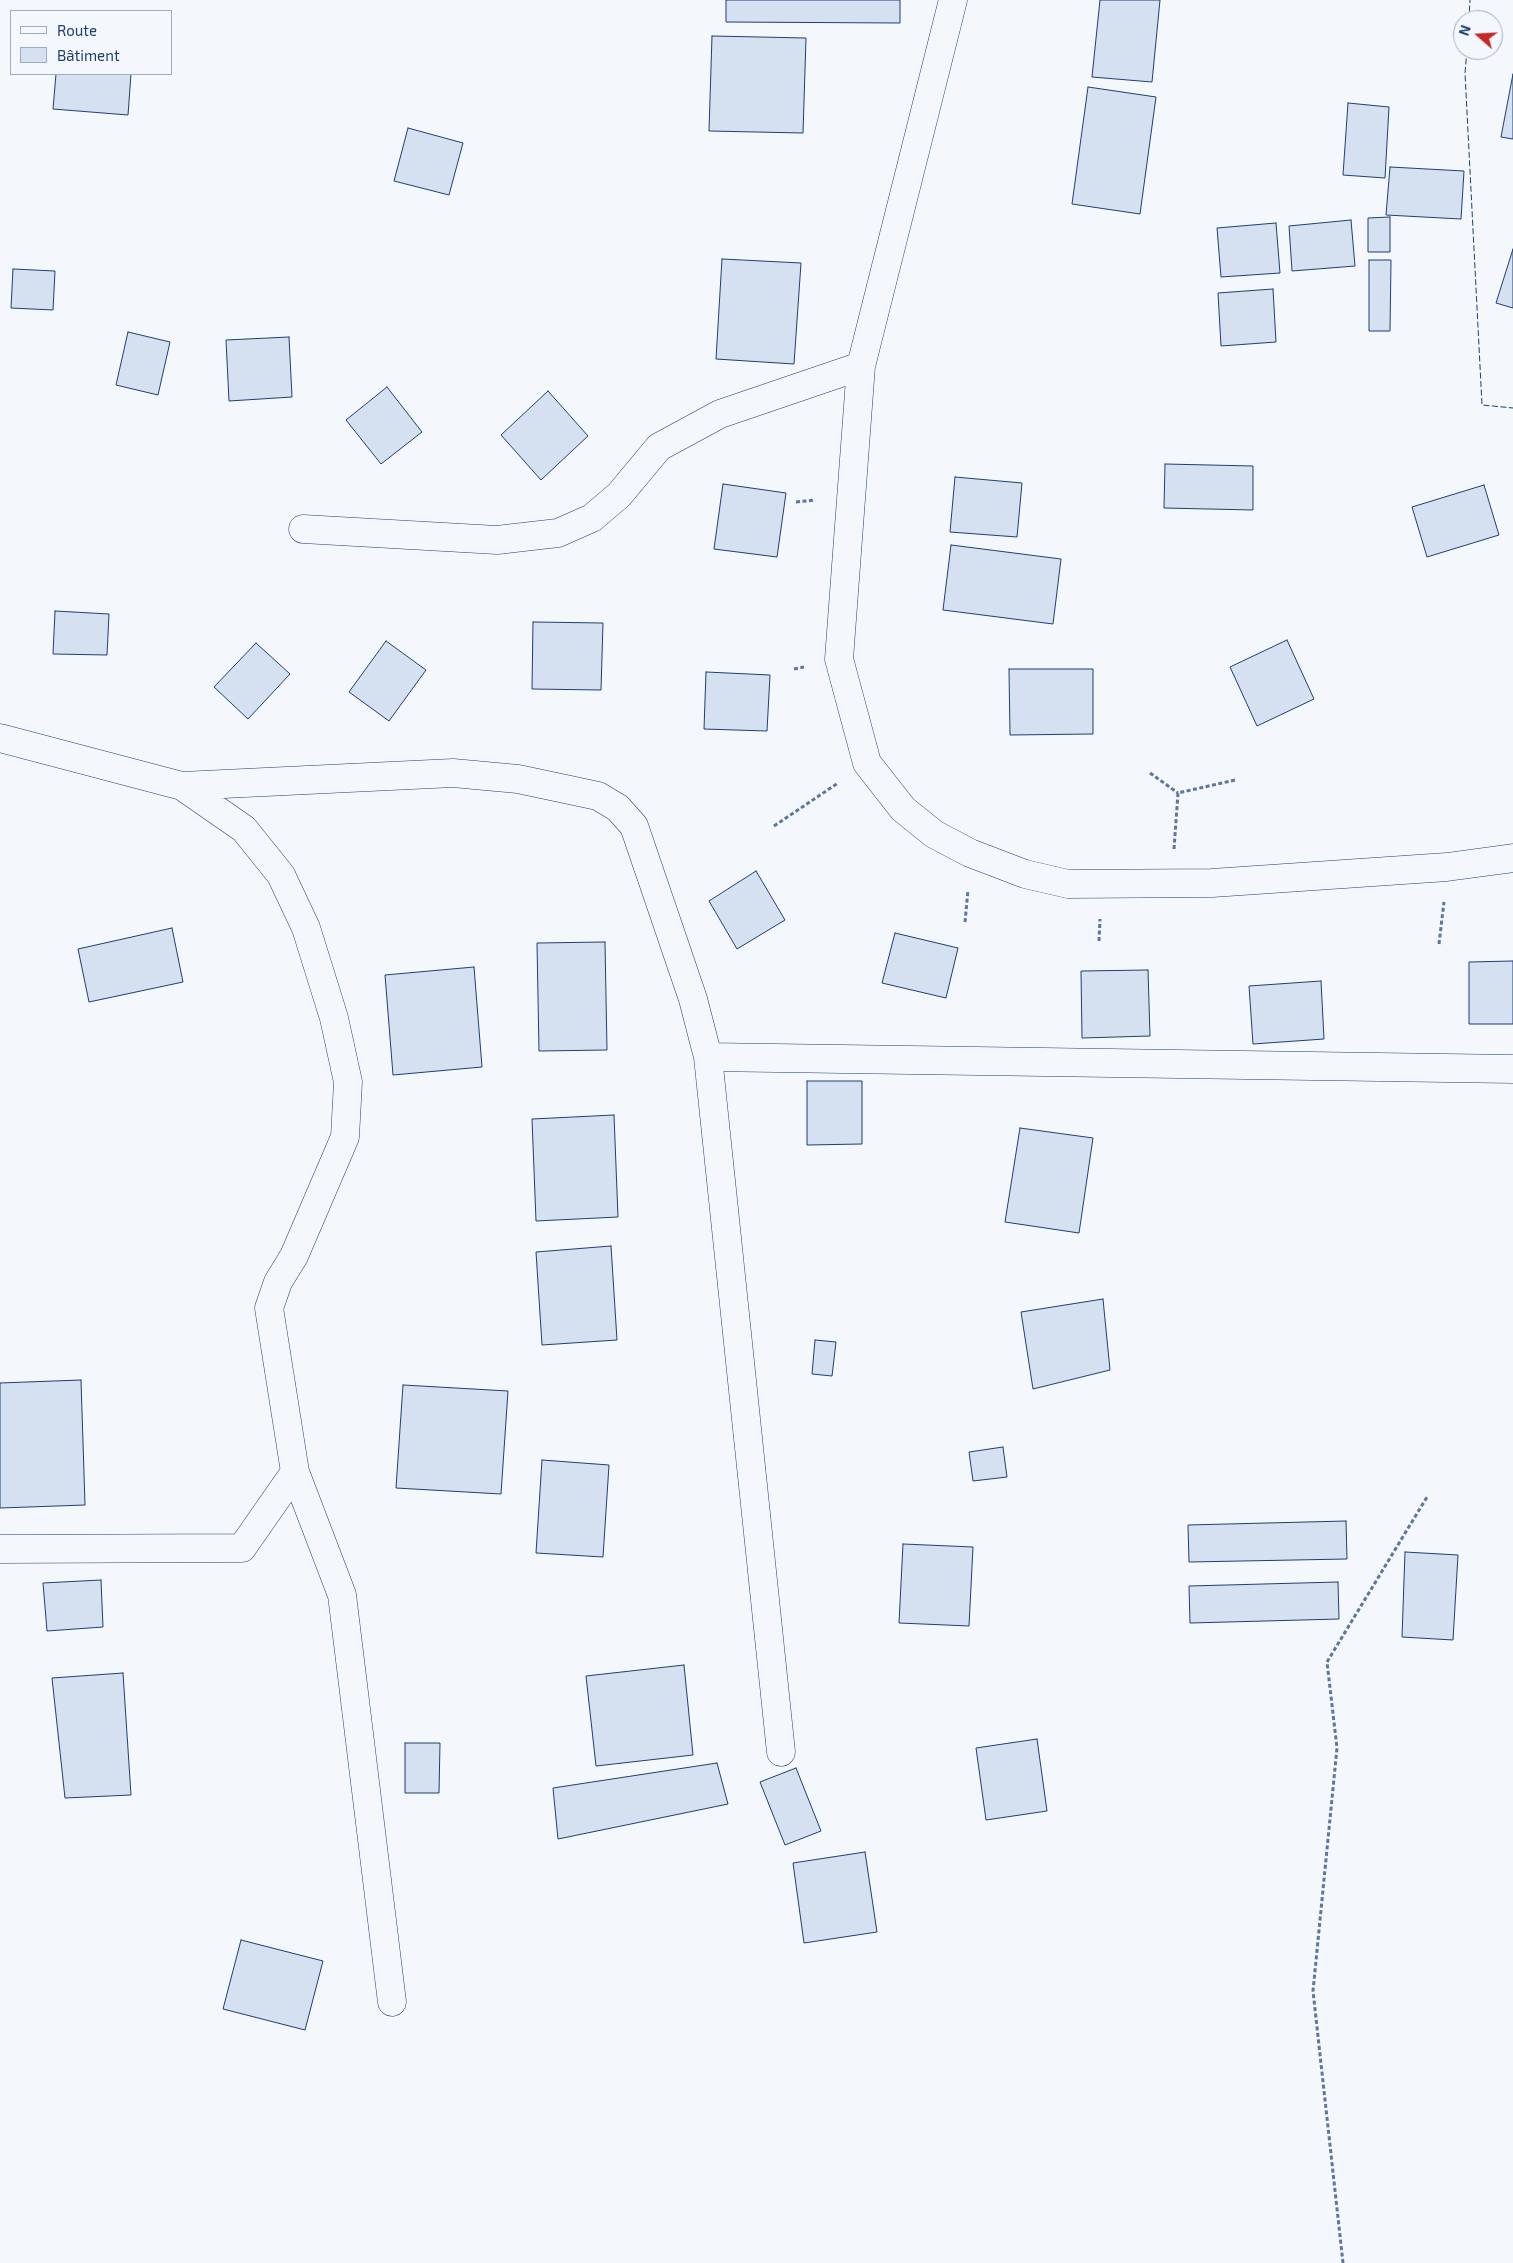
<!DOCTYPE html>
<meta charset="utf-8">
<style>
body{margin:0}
#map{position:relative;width:1513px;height:2263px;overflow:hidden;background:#f4f7fb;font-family:"Exo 2",sans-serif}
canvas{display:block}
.legend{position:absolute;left:10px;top:10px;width:162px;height:65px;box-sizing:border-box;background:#f4f7fb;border:1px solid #9eadc5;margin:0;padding:6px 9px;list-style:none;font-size:15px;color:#1d3f73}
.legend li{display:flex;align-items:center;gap:10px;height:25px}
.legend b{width:25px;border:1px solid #9eadc5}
.north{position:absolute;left:1453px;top:10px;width:50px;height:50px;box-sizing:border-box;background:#f4f7fb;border:1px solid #9eadc5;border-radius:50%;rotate:289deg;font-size:14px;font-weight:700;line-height:20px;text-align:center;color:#1d3f73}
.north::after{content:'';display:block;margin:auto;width:18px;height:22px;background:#c62828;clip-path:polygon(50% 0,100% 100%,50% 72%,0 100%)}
</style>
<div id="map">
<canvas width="1513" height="2263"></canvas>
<ul class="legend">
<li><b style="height:6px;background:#f4f7fb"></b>Route</li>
<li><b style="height:14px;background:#d5e0f0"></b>Bâtiment</li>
</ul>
<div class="north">N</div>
</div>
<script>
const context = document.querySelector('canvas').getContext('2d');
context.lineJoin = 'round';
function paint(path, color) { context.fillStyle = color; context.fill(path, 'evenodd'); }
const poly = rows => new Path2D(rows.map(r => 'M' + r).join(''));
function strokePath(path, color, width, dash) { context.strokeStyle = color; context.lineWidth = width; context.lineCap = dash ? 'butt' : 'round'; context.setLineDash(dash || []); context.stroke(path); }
const building = poly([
 [726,0,900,0,900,23,726,22,726,0],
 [1100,0,1160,0,1152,82,1092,77,1100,0],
 [712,36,806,38,803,133,709,131,712,36],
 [56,74,131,74,128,115,53,109,56,74],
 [1513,74,1513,139,1501,137,1513,74],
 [1088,87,1156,97,1140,214,1072,204,1088,87],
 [1348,103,1389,107,1385,178,1343,175,1348,103],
 [408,128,463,143,449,195,394,181,408,128],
 [1390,167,1464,171,1461,219,1386,215,1390,167],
 [1390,217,1390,252,1368,252,1368,218,1390,217],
 [1351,220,1355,266,1292,271,1289,226,1351,220],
 [1276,223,1280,273,1221,277,1217,228,1276,223],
 [1513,249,1513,308,1496,303,1513,249],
 [722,259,801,263,794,364,716,359,722,259],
 [1369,260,1391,260,1390,331,1369,331,1369,260],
 [13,269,55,271,53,310,11,308,13,269],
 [1273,289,1276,342,1221,346,1218,293,1273,289],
 [128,332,170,342,158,395,116,385,128,332],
 [289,337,292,397,229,401,226,340,289,337],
 [387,387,422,432,381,464,346,420,387,387],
 [548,391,588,436,541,480,501,435,548,391],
 [1165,464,1253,466,1253,510,1164,508,1165,464],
 [955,477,1022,483,1017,537,950,532,955,477],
 [723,484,786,493,777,557,714,549,723,484],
 [1484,485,1499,535,1427,557,1412,507,1484,485],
 [951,545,1061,559,1053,624,943,610,951,545],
 [55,611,109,614,107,655,53,654,55,611],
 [533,622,603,623,601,690,532,689,533,622],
 [1287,640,1314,699,1257,726,1230,667,1287,640],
 [386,641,426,670,389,721,349,692,386,641],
 [256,643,290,674,248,719,214,687,256,643],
 [1009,669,1093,669,1093,734,1010,735,1009,669],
 [706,672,770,675,767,731,704,729,706,672],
 [756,871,785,920,737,949,709,901,756,871],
 [172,928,183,982,89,1002,78,949,172,928],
 [895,933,958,948,946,998,882,983,895,933],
 [605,942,607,1050,539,1051,537,943,605,942],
 [1513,961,1513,1024,1469,1024,1469,962,1513,961],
 [474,967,482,1067,393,1075,385,975,474,967],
 [1148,970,1150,1036,1082,1038,1081,971,1148,970],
 [1321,981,1324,1039,1253,1044,1249,986,1321,981],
 [807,1081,862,1081,862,1144,807,1145,807,1081],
 [614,1115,618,1217,536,1221,532,1119,614,1115],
 [1020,1128,1093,1138,1079,1233,1005,1222,1020,1128],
 [611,1246,617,1340,542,1345,536,1252,611,1246],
 [1103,1299,1110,1370,1033,1389,1021,1312,1103,1299],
 [815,1340,836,1342,832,1376,812,1374,815,1340],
 [81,1380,85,1505,0,1508,0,1383,81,1380],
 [403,1385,508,1391,501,1494,396,1488,403,1385],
 [1003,1447,1007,1477,973,1481,969,1452,1003,1447],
 [542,1460,609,1465,603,1557,536,1553,542,1460],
 [1346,1521,1347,1559,1189,1562,1188,1525,1346,1521],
 [903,1544,973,1547,969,1626,899,1623,903,1544],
 [1405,1552,1458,1555,1453,1640,1402,1637,1405,1552],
 [101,1580,103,1627,47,1631,43,1583,101,1580],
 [1338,1582,1339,1619,1190,1623,1189,1586,1338,1582],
 [684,1665,693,1755,596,1766,586,1676,684,1665],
 [123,1673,131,1795,65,1798,52,1678,123,1673],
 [1037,1739,1047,1811,986,1820,976,1748,1037,1739],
 [405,1743,440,1743,439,1793,405,1793,405,1743],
 [717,1763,728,1804,558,1839,553,1788,717,1763],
 [796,1768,821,1831,785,1845,760,1782,796,1768],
 [865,1852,877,1932,804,1943,793,1863,865,1852],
 [241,1940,323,1961,305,2030,223,2009,241,1940]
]);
const path = poly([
 [796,502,815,500],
 [794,669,804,667],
 [1150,773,1178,793],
 [774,826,838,783],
 [1174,849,1178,793,1235,780],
 [965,922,968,890],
 [1099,941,1100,919],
 [1439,944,1444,902],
 [1343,2263,1313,1991,1337,1748,1327,1662,1427,1497]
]);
const minor = poly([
 [861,366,953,0],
 [303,529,497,540,558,533,592,518,619,495,659,447,720,414,861,366,839,659,867,763,903,809,934,834,970,853,1025,874,1068,884,1212,883,1447,867,1513,858],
 [0,738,182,786,453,773,518,779,598,796,618,808,634,826,693,999,708,1057,1513,1069],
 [182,786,244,829,281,875,306,928,334,1018,348,1082,345,1137,294,1256,278,1282,269,1308,295,1472,342,1595,392,2002],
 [708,1057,781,1752],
 [0,1549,242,1548,295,1472]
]);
const fence = poly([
 [1469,20,1470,0],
 [1467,50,1465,73,1482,405,1513,408]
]);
paint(building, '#d5e0f0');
strokePath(building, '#1d3f73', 1);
strokePath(minor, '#1d3f73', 29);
strokePath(path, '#5e769c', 3, [4, 2.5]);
strokePath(minor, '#f4f7fb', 28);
strokePath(fence, '#1d3f73', 1, [6, 2.5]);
</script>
